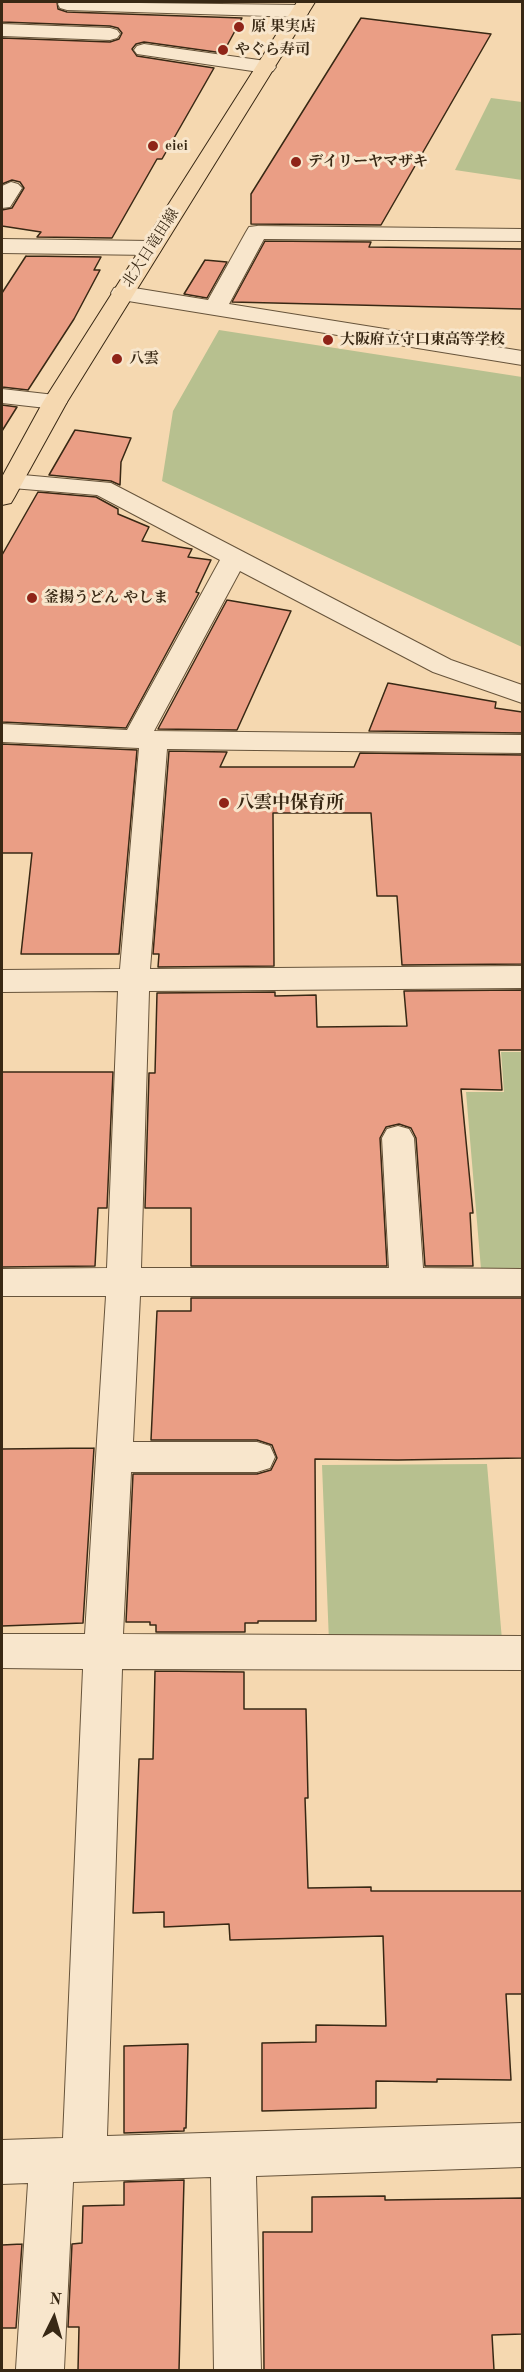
<!DOCTYPE html>
<meta charset="utf-8">
<style>
body{margin:0}
#map{position:relative;width:524px;height:2372px;overflow:hidden;background:#f5d8b0;font-family:"Old Standard TT",serif}
canvas{display:block}
.frame{position:absolute;inset:0;border:3px solid #382814;pointer-events:none}
.north{position:absolute;left:24px;top:2288px;width:60px;height:60px;-webkit-text-stroke:4px #f8e6cc;paint-order:stroke;rotate:5deg;font-size:16px;font-weight:700;line-height:24px;text-align:center;color:#382814}
.north::after{content:'';display:block;margin:auto;width:21px;height:27px;background:#382814;clip-path:polygon(50% 0,100% 100%,50% 72%,0 100%)}
</style>
<div id="map">
<canvas width="524" height="2372"></canvas>
<div class="frame"></div>
<div class="north">N</div>
</div>
<script>
const context = document.querySelector('canvas').getContext('2d');
context.lineJoin = 'round';
function paint(path, color) { context.fillStyle = color; context.fill(path, 'evenodd'); }
const poly = rows => new Path2D(rows.map(r => 'M' + r).join(''));
function strokePath(path, color, width, dash) { context.strokeStyle = color; context.lineWidth = width; context.lineCap = dash ? 'butt' : 'round'; context.setLineDash(dash || []); context.stroke(path); }
function label(font, color, halo, rows, align = 'center') {
  context.font = font + ' "Old Standard TT","Noto Serif JP",serif'; context.lineWidth = 6; context.setLineDash([]); context.textBaseline = 'middle'; context.strokeStyle = halo; context.fillStyle = color; for (const [text, x, y, turn = 0] of rows) {
    context.save(); context.translate(x, y); context.rotate((+turn || 0) * Math.PI / 180); context.textAlign = isNaN(turn) ? turn : align; if (halo) context.strokeText(text, 0, 0); context.fillText(text, 0, 0); context.restore();
  }
}
const green = poly([
 [491,98,522,102,522,180,455,170],
 [219,330,522,377,522,647,162,481,173,411],
 [501,1052,522,1052,522,1269,481,1269,466,1092,504,1092],
 [487,1464,502,1640,329,1642,322,1465]
]);
const building = poly([
 [2,2,57,2,58,9,67,12,242,18,223,53,144,42,136,44,132,49,137,56,214,68,162,159,157,159,112,238,37,237,41,232,2,226,2,210,12,208,24,188,20,182,12,180,2,184,2,38,110,42,119,39,122,33,118,28,110,26,2,22,2,2],
 [361,18,491,34,381,225,251,224,251,194,361,18],
 [265,241,371,242,369,247,522,249,522,309,232,302,265,241],
 [26,256,101,257,94,270,100,270,74,319,28,390,2,387,2,293,26,256],
 [205,260,227,262,207,298,184,294,205,260],
 [2,405,17,407,2,431,2,405],
 [75,430,131,438,121,462,120,485,111,481,49,475,75,430],
 [38,492,96,497,118,509,118,514,149,527,142,541,192,549,188,557,211,560,196,592,199,593,126,728,2,722,2,555,38,492],
 [227,600,291,611,237,730,158,729,227,600],
 [388,683,496,702,495,708,522,712,522,733,369,731,388,683],
 [2,744,137,750,119,954,21,954,32,853,2,853,2,744],
 [169,751,227,752,220,767,354,767,360,753,522,755,522,964,402,965,397,896,377,896,371,813,273,813,274,966,158,967,159,954,153,954,169,751],
 [522,990,522,1050,499,1050,502,1090,461,1089,473,1213,470,1213,473,1266,425,1266,416,1138,411,1128,399,1124,386,1127,380,1138,387,1266,191,1266,191,1208,145,1208,149,1073,155,1073,157,993,275,992,275,996,316,995,317,1027,407,1026,404,991,522,990],
 [2,1072,113,1072,107,1208,98,1208,95,1266,2,1267,2,1072],
 [191,1298,522,1298,522,1458,398,1460,315,1459,316,1621,258,1621,258,1623,245,1623,245,1632,156,1632,156,1625,150,1625,150,1622,126,1622,133,1474,257,1474,271,1470,277,1458,272,1445,257,1440,151,1440,157,1311,191,1311,191,1298],
 [94,1448,83,1623,2,1626,2,1449,94,1448],
 [155,1671,244,1672,244,1709,306,1709,308,1798,305,1798,308,1888,371,1887,371,1891,522,1891,522,1994,506,1994,511,2080,437,2079,437,2082,376,2081,376,2108,262,2111,262,2043,316,2042,316,2025,386,2026,383,1936,230,1940,229,1924,164,1927,164,1912,133,1913,139,1759,153,1759,155,1671],
 [188,2044,186,2128,184,2128,184,2131,124,2133,124,2046,188,2044],
 [184,2180,179,2370,78,2370,79,2327,68,2327,72,2244,82,2243,83,2206,124,2205,124,2182,184,2180],
 [385,2196,385,2200,522,2198,522,2334,492,2335,494,2370,264,2370,263,2232,312,2232,312,2197,385,2196],
 [22,2244,16,2328,2,2328,2,2245,22,2244]
]);
const minor = poly([
 [59,2,300,5,307,7,309,11,307,15,300,17,67,10,60,8,58,4,59,2],
 [2,24,110,28,117,30,120,34,117,38,110,40,2,36,2,24],
 [144,44,266,61,273,63,276,67,273,71,266,73,137,54,134,50,137,46,144,44],
 [11,182,18,184,22,188,10,207,2,208,2,186,11,182],
 [257,226,522,229,522,241,264,239,229,304,522,351,522,365,122,300,114,298,111,293,114,288,122,286,208,300,246,232,249,227,257,226],
 [2,239,151,241,159,243,162,248,159,253,151,255,2,253,2,239],
 [2,389,55,395,63,397,67,402,63,407,55,409,2,403,2,389],
 [12,474,111,483,451,660,522,685,522,703,433,672,240,571,154,731,522,735,522,753,167,749,150,969,522,966,522,988,149,991,141,1268,389,1268,382,1138,387,1129,398,1126,409,1129,414,1138,423,1268,522,1269,522,1296,140,1296,133,1442,257,1442,270,1446,275,1457,270,1468,257,1472,131,1472,123,1634,522,1636,522,1670,122,1669,107,2136,522,2123,522,2167,256,2176,261,2370,214,2370,211,2177,73,2182,64,2369,16,2369,28,2183,2,2184,2,2140,63,2138,83,1669,2,1668,2,1634,85,1634,106,1296,2,1296,2,1269,107,1268,118,991,2,992,2,970,120,969,139,748,2,742,2,724,127,730,220,560,97,495,12,488,2,490,2,476,12,474]
]);
const major = poly([
 [297,2,315,2,67,402,14,498,11,503,2,505,2,477,43,402,297,2]
]);
const markers = [
 [239,27,6,"#8f2418"],
 [223,50,6,"#8f2418"],
 [153,146,6,"#8f2418"],
 [296,162,6,"#8f2418"],
 [328,340,6,"#8f2418"],
 [117,359,6,"#8f2418"],
 [32,598,6,"#8f2418"],
 [224,803,6,"#8f2418"]
];
const farPoinames = [
 ["原 果実店",251,27],
 ["やぐら寿司",235,50],
 ["eiei",165,146],
 ["デイリーヤマザキ",308,162],
 ["大阪府立守口東高等学校",340,340],
 ["八雲",129,359],
 ["釜揚うどん やしま",44,598]
];
const farStreetnames = [
 ["北大日竜田線",151,248,-57]
];
const poiNames = [
 ["八雲中保育所",236,803]
];
paint(green, '#b7c08f');
paint(building, '#ea9e85');
strokePath(building, '#382814', 1.5);
strokePath(minor, '#67543b', 2);
strokePath(major, '#382814', 2);
paint(minor, '#f8e6cc');
paint(major, '#f5d8b0');
for (const [x, y, r, color] of markers) { const dot = new Path2D(); dot.arc(x, y, r, 0, 2 * Math.PI); context.fillStyle = color; context.fill(dot); strokePath(dot, '#f8e6cc', 2); }
label('bold 15px', '#382814', '#f8e6cc', farPoinames, 'left');
label('15px', '#382814', '#f8e6cc', farStreetnames);
label('bold 18px', '#382814', '#f8e6cc', poiNames, 'left');
</script>
